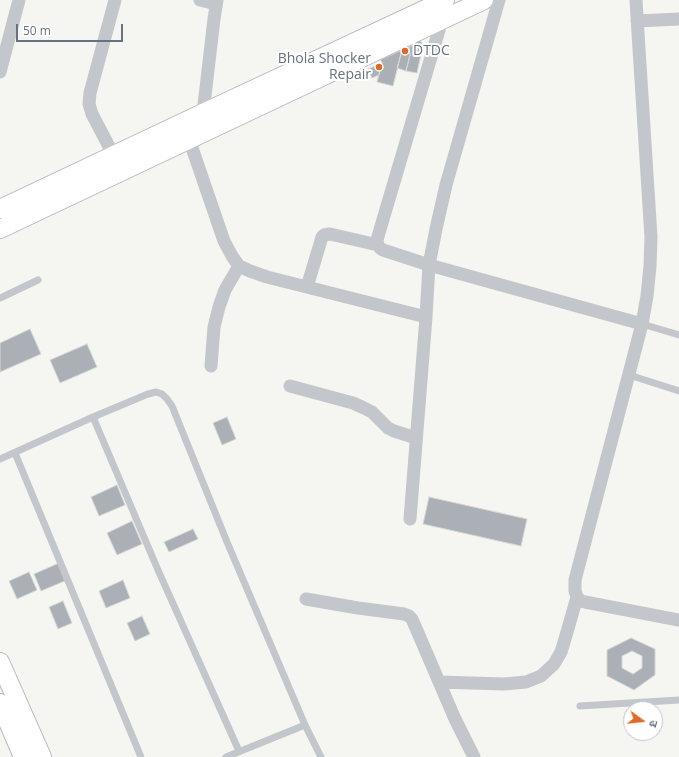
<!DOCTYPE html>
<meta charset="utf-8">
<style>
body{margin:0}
#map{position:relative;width:679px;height:757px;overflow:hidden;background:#f5f5f2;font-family:"Open Sans","Noto Sans Devanagari",sans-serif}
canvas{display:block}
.north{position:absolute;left:623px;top:701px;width:40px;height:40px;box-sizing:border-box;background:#fff;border:1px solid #c1c7cd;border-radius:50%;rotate:105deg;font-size:11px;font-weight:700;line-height:16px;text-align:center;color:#657282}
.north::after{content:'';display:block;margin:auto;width:14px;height:18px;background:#df6a28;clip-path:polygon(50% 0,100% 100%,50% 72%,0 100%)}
.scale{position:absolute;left:16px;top:24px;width:107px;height:18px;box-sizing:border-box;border:2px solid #657282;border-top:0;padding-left:5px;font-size:12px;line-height:14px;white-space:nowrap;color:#657282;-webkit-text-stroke:3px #fff;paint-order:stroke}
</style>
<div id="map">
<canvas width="679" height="757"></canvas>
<div class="north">उ</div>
<div class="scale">50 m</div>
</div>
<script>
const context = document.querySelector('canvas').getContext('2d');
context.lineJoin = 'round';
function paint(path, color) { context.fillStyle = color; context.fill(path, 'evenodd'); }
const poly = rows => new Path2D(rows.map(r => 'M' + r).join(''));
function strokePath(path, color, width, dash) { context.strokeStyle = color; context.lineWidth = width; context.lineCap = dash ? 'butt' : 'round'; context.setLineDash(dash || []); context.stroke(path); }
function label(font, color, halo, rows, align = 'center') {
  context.font = font + ' "Open Sans",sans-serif'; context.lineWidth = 4; context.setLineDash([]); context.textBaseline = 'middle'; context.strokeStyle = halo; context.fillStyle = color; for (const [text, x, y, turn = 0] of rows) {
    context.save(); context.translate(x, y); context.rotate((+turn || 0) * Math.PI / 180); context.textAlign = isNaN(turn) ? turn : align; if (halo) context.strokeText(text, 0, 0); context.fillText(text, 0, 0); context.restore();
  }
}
const building = poly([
 [420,40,423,45,417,73,406,71,410,55,409,47,420,40],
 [409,47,410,55,406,71,397,68,402,50,409,47],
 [402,50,393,86,377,82,382,62,380,60,402,50],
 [382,63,379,75,372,78,368,69,382,63],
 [30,329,41,354,0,372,0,343,30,329],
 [87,344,97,367,60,383,50,360,87,344],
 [227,417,236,439,222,445,213,423,227,417],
 [117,485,125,505,99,516,91,497,117,485],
 [429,497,527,519,521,546,423,524,429,497],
 [132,521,142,544,117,555,107,533,132,521],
 [193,529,198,539,169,552,164,542,193,529],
 [59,563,67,580,41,591,34,574,59,563],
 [29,572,37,590,17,599,9,581,29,572],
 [123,580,130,598,106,608,99,591,123,580],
 [63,601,72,623,58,629,49,607,63,601],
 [142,616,150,634,135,641,127,623,142,616],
 [631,638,655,649,655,675,634,690,607,676,607,650,631,638],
 [632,651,642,656,642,668,633,674,622,668,622,656,632,651]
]);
const service = poly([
 [0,298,38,280],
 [642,324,679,335],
 [629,375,679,391],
 [93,417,158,570,239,751],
 [15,453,141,757],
 [0,459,93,417,148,394,156,392,162,394,167,399,172,406,227,542,305,725,321,757],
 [580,706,679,700],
 [226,757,305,725]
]);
const minor = poly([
 [200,0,216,4],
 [636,0,638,33,651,237,650,266,647,296,642,324,575,580,575,591,577,597,581,601,585,602,679,620],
 [442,20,379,233,377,240,378,245,380,248,383,250,429,265,642,324],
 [637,21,679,19],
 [0,72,19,0],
 [205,119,203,113,214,19,217,0],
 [189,139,224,241,232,256,239,266,250,271,267,277,426,317],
 [114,156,92,114,89,104,90,93,115,0],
 [307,287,322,237,324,235,330,234,378,245],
 [211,366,214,327,219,307,225,290,239,266],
 [290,386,353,403,364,408,372,412,388,428,394,431,416,438],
 [410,519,426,317,429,265,436,229,446,185,499,0],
 [306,599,358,608,404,614,409,616,412,619,455,719,474,757],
 [439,682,504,684,526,682,541,676,554,664,561,652,565,639,577,597]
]);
const secondary = poly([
 [0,209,203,113,445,0],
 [0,229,484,0],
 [0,662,42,757],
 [0,703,23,757]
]);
const markers = [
 [405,51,4,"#df6a28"],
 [379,67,4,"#df6a28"]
];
const poiNames = [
 ["DTDC",413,51],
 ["Bhola Shocker",371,59,"right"],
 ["Repair",371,75,"right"]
];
paint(building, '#aab0b6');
strokePath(building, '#d6d7d5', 1);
strokePath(secondary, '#b6b9be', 20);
strokePath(service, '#c3c6ca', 7);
strokePath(minor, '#c3c6ca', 13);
strokePath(secondary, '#fff', 18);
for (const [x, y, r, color] of markers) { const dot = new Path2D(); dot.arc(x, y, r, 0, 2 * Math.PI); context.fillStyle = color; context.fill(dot); strokePath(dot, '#fff', 1.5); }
label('14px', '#657282', '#fff', poiNames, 'left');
</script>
